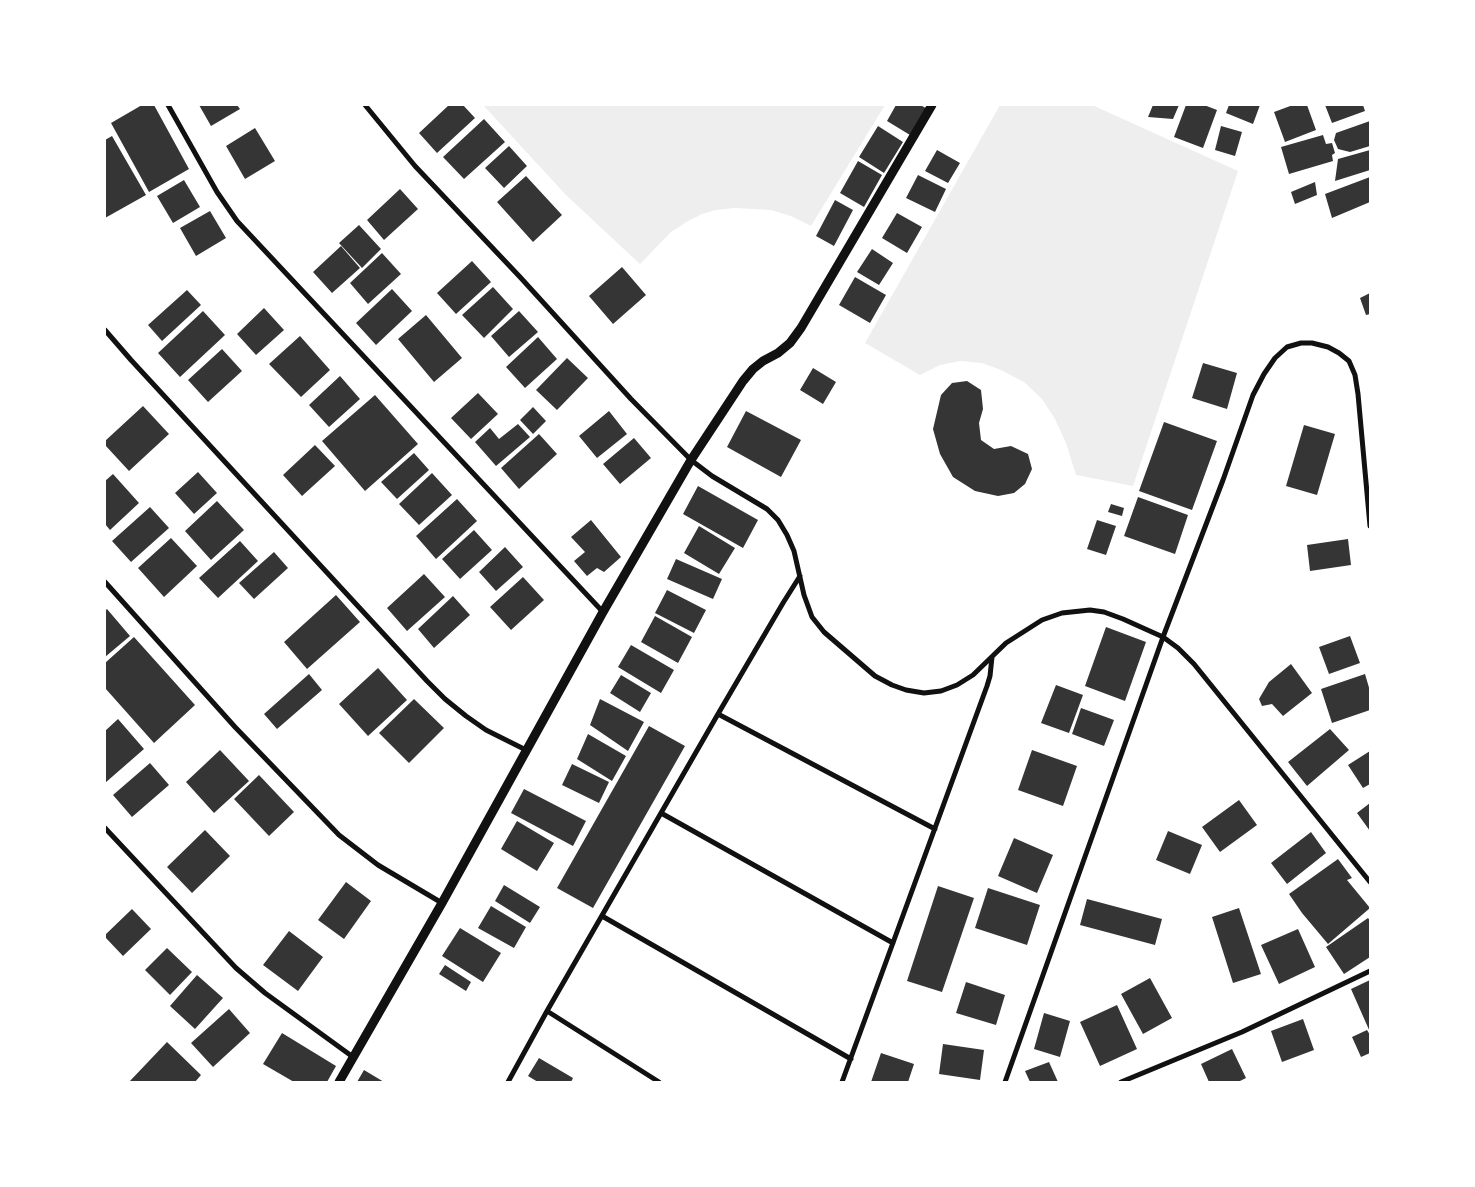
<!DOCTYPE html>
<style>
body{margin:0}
#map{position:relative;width:1475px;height:1187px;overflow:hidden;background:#fff;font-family:"PT Sans Narrow",sans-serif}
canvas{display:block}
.frame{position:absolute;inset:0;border:106px solid #fff;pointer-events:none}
</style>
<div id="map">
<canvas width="1475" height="1187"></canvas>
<div class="frame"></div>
</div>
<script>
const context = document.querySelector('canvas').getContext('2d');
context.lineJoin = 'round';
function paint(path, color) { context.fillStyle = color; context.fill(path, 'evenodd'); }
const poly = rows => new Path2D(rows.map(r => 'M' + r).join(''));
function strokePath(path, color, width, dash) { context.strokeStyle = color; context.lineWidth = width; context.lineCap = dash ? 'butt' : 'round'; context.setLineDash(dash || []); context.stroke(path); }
const green = poly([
 [483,105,885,105,811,226,791,216,771,210,735,208,716,210,702,214,688,221,671,232,640,264,566,195],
 [1000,105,1092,105,1238,171,1133,486,1076,475,1066,443,1055,419,1042,399,1024,382,1001,370,982,363,960,361,940,365,920,375,865,343]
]);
const building = poly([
 [142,105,154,105,189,169,149,192,111,123],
 [199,105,237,105,240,109,211,126],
 [449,105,463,105,475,118,437,153,419,133],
 [896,105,920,105,926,108,910,135,887,121],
 [1153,105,1179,105,1173,119,1148,117],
 [1186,105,1204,105,1217,110,1203,148,1174,137],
 [1229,105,1260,105,1253,124,1226,113],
 [1293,105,1307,105,1316,130,1285,142,1274,112],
 [1325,105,1363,105,1365,111,1332,123],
 [484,119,505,142,464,179,443,157],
 [1370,121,1370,146,1350,152,1338,149,1334,140,1336,133],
 [878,126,903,142,884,173,859,157],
 [1221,126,1242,132,1235,156,1215,150],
 [255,128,275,161,245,179,226,146],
 [1323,135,1326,144,1332,143,1335,153,1332,155,1333,161,1289,174,1281,147],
 [112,136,146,195,105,218,105,140],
 [509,146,527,166,504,188,485,168],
 [937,150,960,163,948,183,925,171],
 [1370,150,1370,170,1335,181,1338,159],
 [858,161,882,175,864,207,840,193],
 [918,175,946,189,935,212,906,198],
 [526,176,562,215,533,242,497,202],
 [1370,177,1370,202,1332,218,1325,194],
 [184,180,200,207,173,223,157,196],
 [1315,182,1317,195,1295,204,1291,192],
 [400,189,418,209,384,240,367,220],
 [835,200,853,210,834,246,816,236],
 [210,211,226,238,196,256,180,228],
 [897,213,922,227,907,253,882,238],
 [359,225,381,249,362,268,339,243],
 [341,246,360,268,332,293,313,272],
 [872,249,893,263,879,285,857,272],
 [382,253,401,274,368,304,350,283],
 [472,261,491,282,456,314,437,293],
 [622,267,646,295,613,324,589,296],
 [855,277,886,295,870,323,839,305],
 [493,287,513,309,484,338,462,315],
 [392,289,412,311,376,345,356,323],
 [187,290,201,305,162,341,148,325],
 [1370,293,1370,314,1366,315,1360,298],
 [264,308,284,330,256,355,237,334],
 [203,311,225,335,180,377,158,353],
 [519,311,538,332,509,357,491,336],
 [426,315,462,358,434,382,398,339],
 [300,336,330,370,301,397,269,364],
 [538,337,557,359,525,388,506,367],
 [222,349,242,371,208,402,188,380],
 [567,358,588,378,557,410,536,390],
 [1203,363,1237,373,1227,409,1192,398],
 [813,368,836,382,823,404,800,390],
 [340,376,360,399,329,427,309,405],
 [967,381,981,390,983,409,979,423,981,440,994,449,1011,446,1028,454,1032,469,1025,484,1014,493,998,496,975,491,953,477,940,454,933,429,941,395,952,383],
 [478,393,498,414,471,439,451,418],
 [375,395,418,444,365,491,322,441],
 [143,406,169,434,129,471,105,445,105,441],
 [533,407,546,421,533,434,520,420],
 [609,411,627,434,597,458,579,436],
 [746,411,801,440,781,477,727,447],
 [1164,422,1217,441,1192,510,1139,491],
 [518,424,530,437,496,466,475,442,490,428,499,439],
 [1304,425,1335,434,1317,495,1286,486],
 [539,434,557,454,519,489,501,468],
 [634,438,651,458,620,484,603,464],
 [315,445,335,466,302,496,283,475],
 [414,453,429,470,397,499,381,482],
 [198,472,217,493,194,514,175,493],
 [432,473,452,495,419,525,399,504],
 [113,474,139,503,110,530,105,524,105,481],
 [698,486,758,520,743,548,683,514],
 [1138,497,1188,515,1175,554,1124,536],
 [457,499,477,521,436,559,416,536],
 [217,501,244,530,211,560,185,531],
 [1111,504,1124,508,1122,516,1108,512],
 [150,507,169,528,131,562,112,541],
 [591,520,621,557,604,572,597,568,587,576,574,561,585,552,571,537],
 [1097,520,1116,526,1106,555,1087,549],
 [699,526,735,548,719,574,684,553],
 [474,530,492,550,460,579,442,559],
 [171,538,197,566,164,597,138,568],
 [1348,539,1351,565,1310,571,1307,545],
 [240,541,258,561,218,598,199,578],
 [505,547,523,567,496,591,479,572],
 [274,552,288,568,254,599,239,583],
 [676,559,722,579,713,599,667,579],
 [424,574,445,597,407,631,387,608],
 [523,577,544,600,511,630,490,607],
 [667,590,706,610,694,633,655,613],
 [336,595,360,622,307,669,284,642],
 [453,596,470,615,434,648,418,629],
 [107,609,130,636,105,657,105,611],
 [655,616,692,637,678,663,641,642],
 [1106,627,1146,642,1125,701,1085,686],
 [1350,636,1360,663,1329,674,1319,647],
 [134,637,195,705,154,743,105,688,105,663],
 [631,645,674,670,661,693,618,667],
 [1291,664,1312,693,1283,716,1272,704,1262,706,1259,699,1269,682],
 [378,668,407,700,368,736,339,704],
 [309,674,322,690,277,729,264,714],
 [1365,674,1370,691,1370,710,1332,723,1321,689],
 [621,675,651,693,640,712,610,693],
 [1056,685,1083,695,1069,733,1041,723],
 [414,699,444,728,409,763,379,733],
 [600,699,644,722,628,751,590,725],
 [1081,708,1114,720,1104,746,1072,734],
 [118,719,144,749,105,783,105,731],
 [649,726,685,746,593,908,557,888],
 [1330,729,1349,750,1307,786,1288,762],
 [588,734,626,756,612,781,577,759],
 [220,750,249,781,214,813,186,782],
 [1032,750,1077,766,1063,806,1018,790],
 [1370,751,1370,784,1363,788,1348,765],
 [150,763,169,785,132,817,113,795],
 [572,764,609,782,599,803,562,785],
 [259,775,294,812,269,836,234,799],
 [524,789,586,821,573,846,511,813],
 [1239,800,1257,825,1220,852,1202,827],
 [1370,803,1370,831,1357,813],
 [517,821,554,843,537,871,501,849],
 [205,830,230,856,192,893,167,867],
 [1168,831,1202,845,1190,874,1156,860],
 [1311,832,1326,853,1287,884,1271,863],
 [1014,838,1053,855,1037,893,998,876],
 [1338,859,1352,878,1347,880,1370,908,1328,944,1302,913,1289,894],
 [346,882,371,901,344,939,318,920],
 [504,885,540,907,530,923,495,901],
 [938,886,974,898,942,992,907,981],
 [988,888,1040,905,1027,945,975,928],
 [1087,899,1162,919,1155,945,1080,925],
 [491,906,526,927,514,948,478,928],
 [1239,908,1261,974,1233,983,1212,917],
 [132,909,151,929,123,956,105,937,105,935],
 [1368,918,1370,921,1370,957,1344,974,1326,947],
 [460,928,501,953,483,982,442,956],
 [1298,929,1315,967,1279,984,1261,945],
 [289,931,323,957,298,991,263,965],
 [167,948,192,972,170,995,145,970],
 [445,965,471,982,466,991,439,974],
 [197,975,223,998,195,1029,170,1006],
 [1150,978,1172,1018,1143,1034,1121,994],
 [1370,980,1370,1032,1351,989],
 [966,982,1005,995,996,1025,956,1013],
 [1117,1005,1137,1049,1100,1066,1080,1022],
 [229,1009,250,1033,213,1067,191,1043],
 [1044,1013,1070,1021,1060,1057,1034,1049],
 [1303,1019,1314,1050,1282,1062,1271,1031],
 [1367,1030,1370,1035,1370,1053,1361,1057,1352,1037],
 [282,1033,336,1066,327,1082,294,1082,263,1064],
 [167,1042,201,1075,195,1082,129,1082],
 [943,1044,984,1050,980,1080,939,1074],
 [1232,1049,1246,1078,1238,1082,1209,1082,1201,1064],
 [881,1053,914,1064,908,1082,871,1082],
 [539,1058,573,1078,571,1082,538,1082,528,1076],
 [1049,1062,1058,1082,1030,1082,1025,1071],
 [364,1070,384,1082,357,1082]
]);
const minor = poly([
 [168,105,217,192,237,221,603,612],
 [365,105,415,166,520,277,631,399,691,460,712,476,767,509,778,520,787,535,794,551,804,595,812,617,824,632,875,676,892,685,906,690,924,693,941,691,957,685,973,675,1006,643,1042,620,1062,613,1090,610,1104,612,1123,619,1163,637,1178,648,1194,664,1370,882],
 [105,330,131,360,427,681,445,699,466,716,486,730,526,750],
 [105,582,235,727,339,835,378,865,442,903],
 [718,714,935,829],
 [661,813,893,943],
 [105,828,236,968,265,993,353,1057],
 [602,916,851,1059],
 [547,1011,659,1082],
 [508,1082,547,1011,718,714,783,603,800,576],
 [842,1082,987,686,990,676,992,657],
 [1005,1082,1163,637,1223,480,1253,395,1264,374,1275,358,1287,347,1301,343,1312,343,1328,347,1339,353,1349,361,1355,375,1358,394,1370,526],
 [1121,1082,1242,1032,1370,971]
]);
const tertiary = poly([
 [339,1082,442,903,603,612,691,460,743,381,753,369,763,361,778,353,790,343,801,328,932,105]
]);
paint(green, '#eee');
paint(building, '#353535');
strokePath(minor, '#111', 5);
strokePath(tertiary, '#111', 9);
</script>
